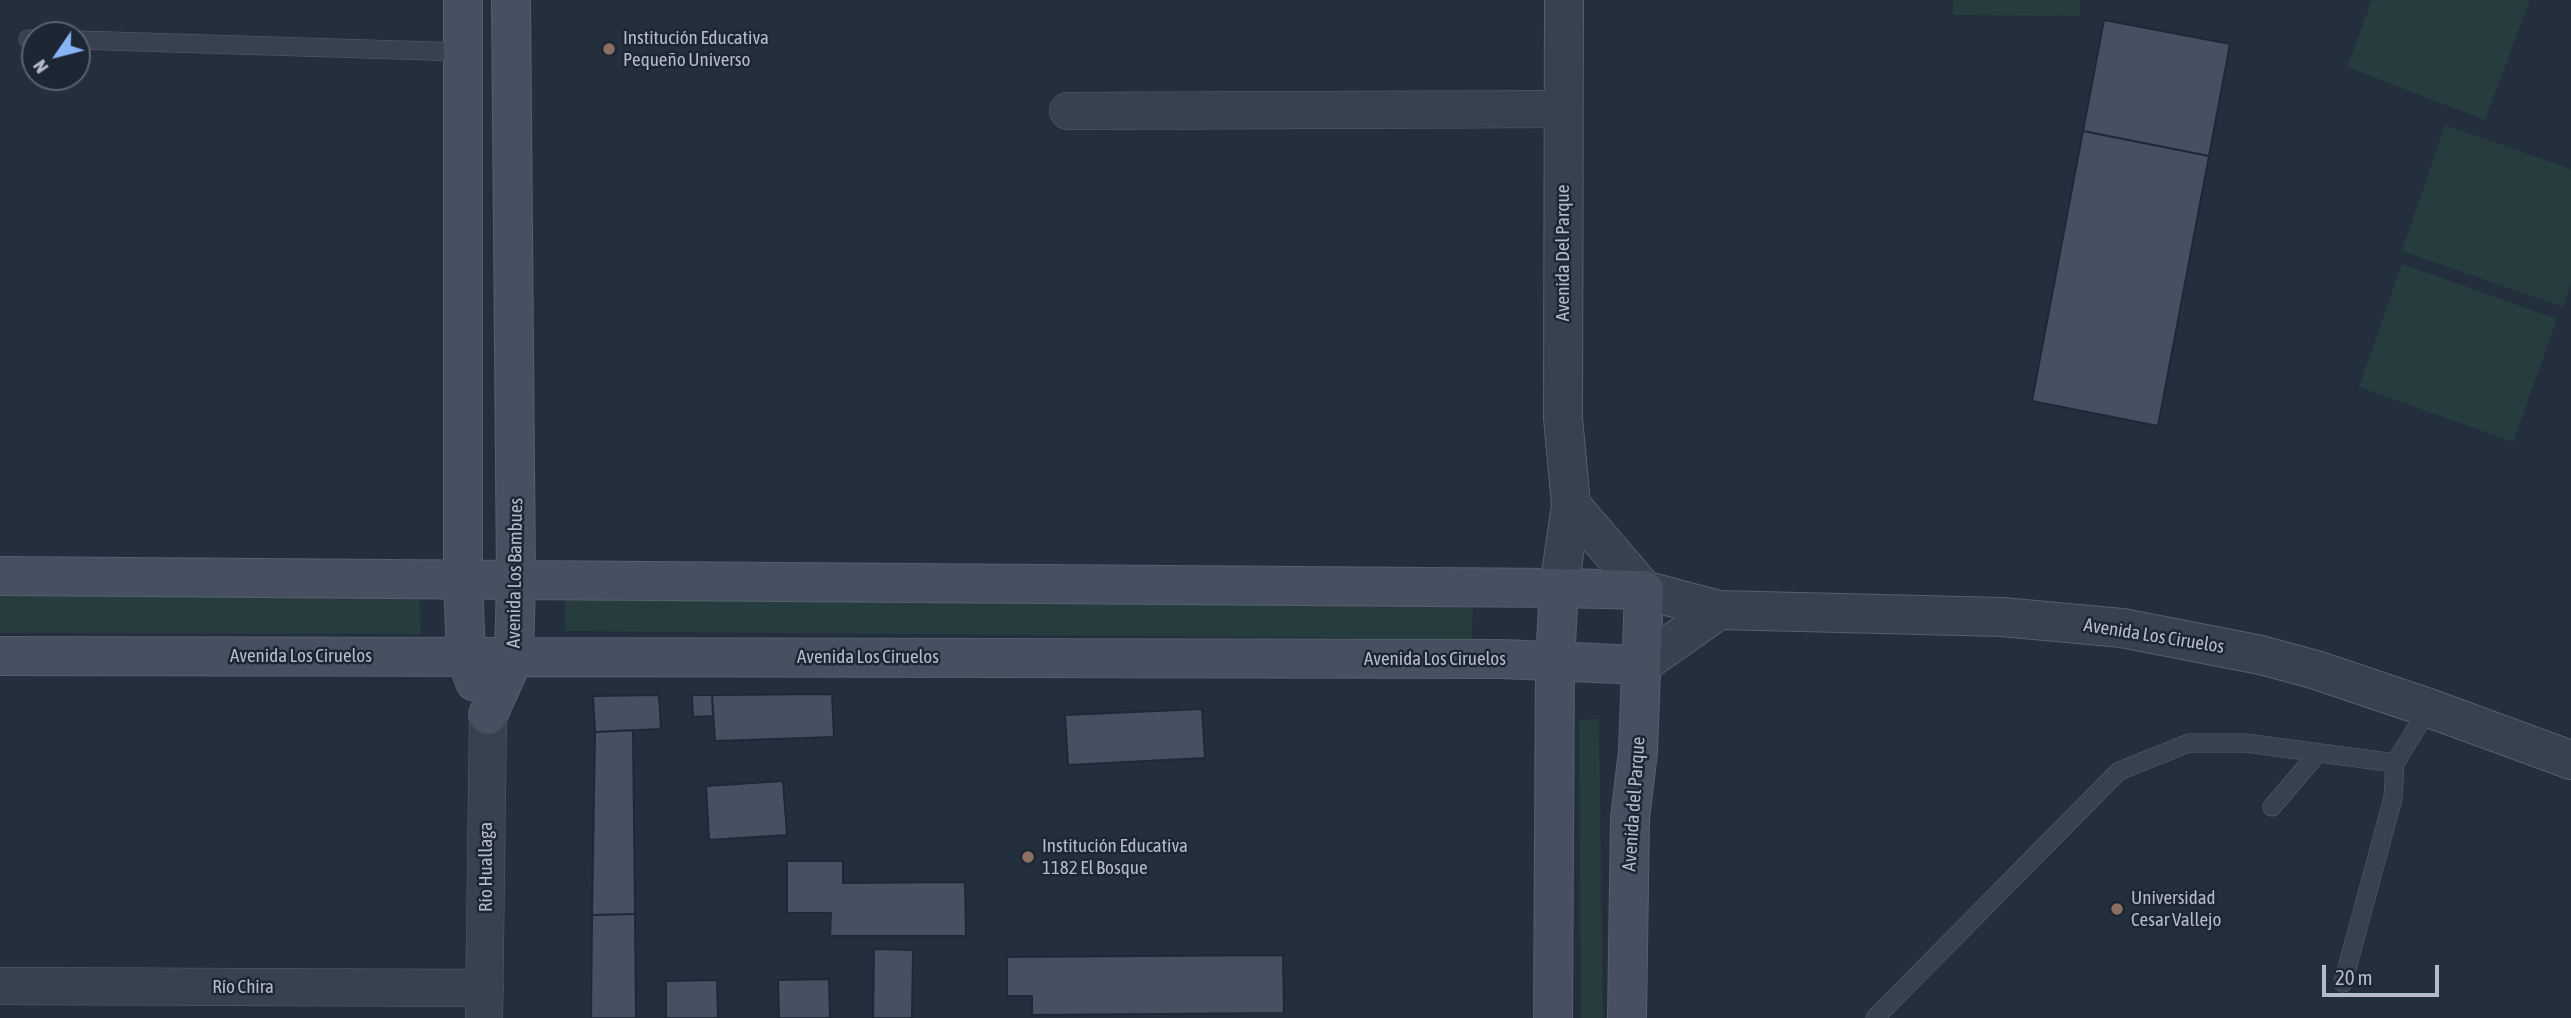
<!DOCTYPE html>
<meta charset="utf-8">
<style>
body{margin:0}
#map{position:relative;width:2571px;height:1018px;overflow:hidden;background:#242f3e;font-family:"Asap Condensed",sans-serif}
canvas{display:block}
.north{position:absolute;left:21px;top:21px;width:70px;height:70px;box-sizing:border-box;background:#1d2633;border:2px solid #59626f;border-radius:50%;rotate:235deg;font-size:19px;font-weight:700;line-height:28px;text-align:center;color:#b4bcc9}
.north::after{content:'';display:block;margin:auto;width:24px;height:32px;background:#8ab4f8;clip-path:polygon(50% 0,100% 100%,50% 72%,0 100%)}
.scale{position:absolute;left:2322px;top:965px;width:117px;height:32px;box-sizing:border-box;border:4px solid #b4bcc9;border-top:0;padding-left:9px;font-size:21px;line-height:24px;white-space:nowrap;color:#b4bcc9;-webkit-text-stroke:5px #1d2633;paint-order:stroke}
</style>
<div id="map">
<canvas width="2571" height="1018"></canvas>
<div class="north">N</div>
<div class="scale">20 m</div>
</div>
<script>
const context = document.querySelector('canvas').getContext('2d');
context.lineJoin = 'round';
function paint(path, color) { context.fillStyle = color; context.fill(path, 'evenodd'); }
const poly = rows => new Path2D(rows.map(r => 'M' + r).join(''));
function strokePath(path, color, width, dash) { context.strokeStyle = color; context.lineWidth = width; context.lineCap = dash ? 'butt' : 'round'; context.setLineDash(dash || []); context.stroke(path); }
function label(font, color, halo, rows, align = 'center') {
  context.font = font + ' "Asap Condensed",sans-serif'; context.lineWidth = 5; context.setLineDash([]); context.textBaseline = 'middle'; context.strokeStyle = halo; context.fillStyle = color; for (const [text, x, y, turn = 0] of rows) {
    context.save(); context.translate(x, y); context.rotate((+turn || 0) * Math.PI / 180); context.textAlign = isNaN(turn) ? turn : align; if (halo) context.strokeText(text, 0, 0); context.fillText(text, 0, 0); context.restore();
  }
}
const green = poly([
 [1953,0,2080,0,2080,16,1953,15],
 [2372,0,2530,0,2485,120,2347,67],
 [2445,125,2571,169,2571,284,2563,307,2402,251],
 [2402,264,2557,319,2513,442,2359,387],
 [0,594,419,595,421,634,0,633],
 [565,597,1473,597,1472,639,565,631],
 [1599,719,1603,1018,1581,1018,1579,720]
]);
const building = poly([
 [2104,20,2230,44,2209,156,2083,131,2104,20],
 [2083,131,2209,156,2158,426,2032,401,2083,131],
 [832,694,834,737,715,741,712,695,832,694],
 [659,695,661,729,595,732,593,696,659,695],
 [692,695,712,695,713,716,693,717,692,695],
 [1202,709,1205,758,1068,765,1065,715,1202,709],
 [633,730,635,914,592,915,595,732,633,730],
 [783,781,787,835,709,840,706,786,783,781],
 [787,861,843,861,843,883,965,882,966,936,830,936,831,913,787,913,787,861],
 [635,914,636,1018,591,1018,592,915,635,914],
 [874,949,913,950,912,1018,873,1018,874,949],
 [1283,955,1284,1013,1032,1015,1032,996,1007,996,1007,957,1283,955],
 [829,979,830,1018,779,1018,778,980,829,979],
 [717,980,718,1018,666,1018,666,981,717,980]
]);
const service = poly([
 [28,39,35,39],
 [77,40,463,52],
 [2272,807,2318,753],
 [2343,983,2393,798,2395,763,2429,708],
 [1875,1018,2119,771,2189,743,2246,743,2395,763]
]);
const minor = poly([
 [1068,111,1564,109],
 [0,986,485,988],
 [484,1018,488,715]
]);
const tertiary = poly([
 [1571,505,1644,590,1719,610,2002,617,2122,628,2261,655,2316,670,2429,708,2571,760],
 [1559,588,1571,505,1563,418,1564,0],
 [1641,665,1719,610]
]);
const secondary = poly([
 [463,0,463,579,466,657,475,682],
 [0,576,1559,588,1644,590,1638,752,1630,818,1627,1018],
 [0,656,1502,659,1641,665],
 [488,715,514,657,516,579,511,0],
 [1553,1018,1555,662,1559,588]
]);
const markers = [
 [609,49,7,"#8d6e63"],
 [1028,857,7,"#8d6e63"],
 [2117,909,7,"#8d6e63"]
];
const poiNames = [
 ["Institución Educativa",623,38],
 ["Pequeño Universo",623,60],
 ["Institución Educativa",1042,846],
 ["1182 El Bosque",1042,868],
 ["Universidad",2131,898],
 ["Cesar Vallejo",2131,920]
];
const streetNames = [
 ["Avenida Del Parque",1563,253,-90],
 ["Avenida Los Bambues",515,573,-89],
 ["Avenida Los Ciruelos",2154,636,9],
 ["Avenida Los Ciruelos",301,656],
 ["Avenida Los Ciruelos",868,657],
 ["Avenida Los Ciruelos",1435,659],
 ["Avenida del Parque",1634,804,-86],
 ["Río Huallaga",486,867,-90],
 ["Río Chira",243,987]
];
paint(green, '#263c3f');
paint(building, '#455162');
strokePath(building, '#1f2835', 2);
strokePath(service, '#565f6c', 19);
strokePath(minor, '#565f6c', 38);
strokePath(tertiary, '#565f6c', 40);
strokePath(secondary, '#565f6c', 40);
strokePath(service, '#38414e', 18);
strokePath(minor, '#38414e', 37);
strokePath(tertiary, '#38414e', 38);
strokePath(secondary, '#465061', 38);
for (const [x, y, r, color] of markers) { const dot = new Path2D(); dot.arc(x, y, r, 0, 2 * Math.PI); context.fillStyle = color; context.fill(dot); strokePath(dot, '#1d2633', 2.5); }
label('19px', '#b4bcc9', '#1d2633', poiNames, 'left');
label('19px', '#b4bcc9', '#1d2633', streetNames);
</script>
